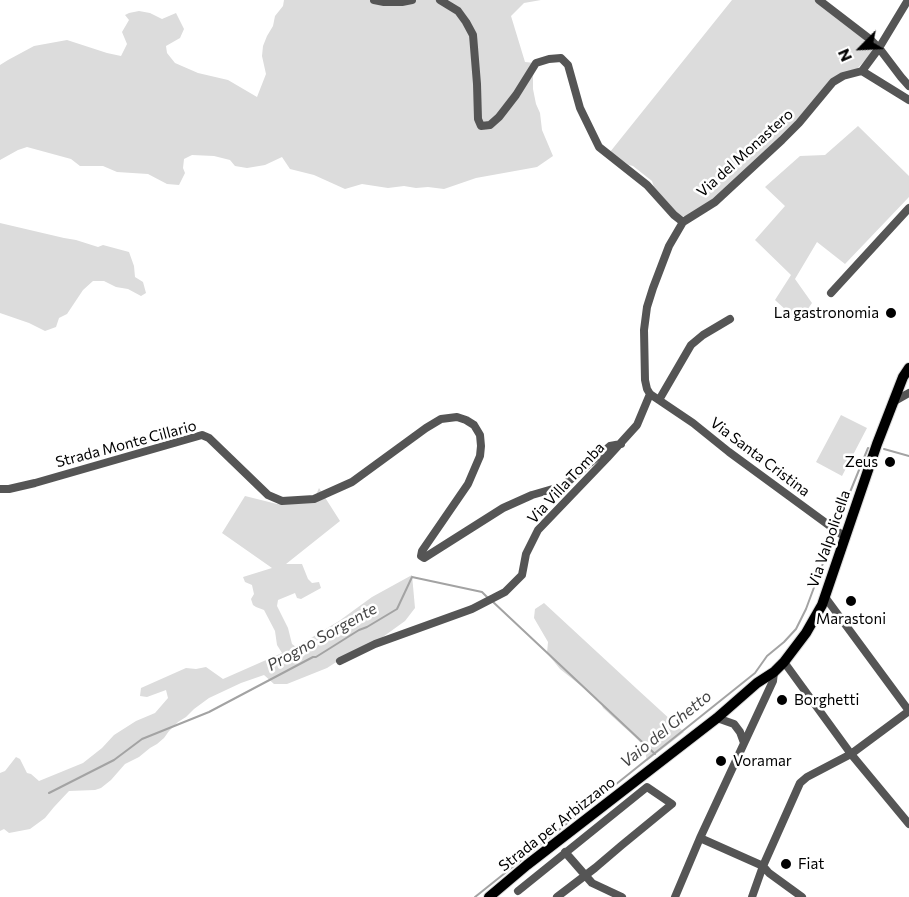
<!DOCTYPE html>
<style>
body{margin:0}
#map{position:relative;width:909px;height:897px;overflow:hidden;background:#fff;font-family:Commissioner,sans-serif}
canvas{display:block}
.north{position:absolute;left:831px;top:18px;width:60px;height:60px;-webkit-text-stroke:4px #fff;paint-order:stroke;rotate:246deg;font-size:16px;font-weight:700;line-height:24px;text-align:center;color:#000}
.north::after{content:'';display:block;margin:auto;width:21px;height:27px;background:#000;clip-path:polygon(50% 0,100% 100%,50% 72%,0 100%)}
</style>
<div id="map">
<canvas width="909" height="897"></canvas>
<div class="north">N</div>
</div>
<script>
const context = document.querySelector('canvas').getContext('2d');
context.lineJoin = 'round';
function paint(path, color) { context.fillStyle = color; context.fill(path, 'evenodd'); }
const poly = rows => new Path2D(rows.map(r => 'M' + r).join(''));
function strokePath(path, color, width, dash) { context.strokeStyle = color; context.lineWidth = width; context.lineCap = dash ? 'butt' : 'round'; context.setLineDash(dash || []); context.stroke(path); }
function label(font, color, halo, rows, align = 'center') {
  context.font = font + ' Commissioner,sans-serif'; context.lineWidth = 5; context.setLineDash([]); context.textBaseline = 'middle'; context.strokeStyle = halo; context.fillStyle = color; for (const [text, x, y, turn = 0] of rows) {
    context.save(); context.translate(x, y); context.rotate((+turn || 0) * Math.PI / 180); context.textAlign = isNaN(turn) ? turn : align; if (halo) context.strokeText(text, 0, 0); context.fillText(text, 0, 0); context.restore();
  }
}
const green = poly([
 [284,0,541,0,524,3,511,16,525,62,535,63,533,77,533,89,536,104,540,113,542,130,553,156,537,167,476,178,444,189,428,187,416,188,404,186,388,188,362,184,345,189,314,175,290,169,282,157,265,165,247,168,235,166,230,160,214,156,192,155,184,159,183,168,185,173,179,185,167,184,148,174,117,172,103,166,80,166,71,159,27,147,18,150,0,160,0,65,8,60,34,46,67,40,107,53,121,56,127,44,122,32,129,20,125,15,129,13,139,11,150,13,162,19,176,13,184,29,180,38,166,46,167,53,175,63,198,73,228,80,257,97,266,74,262,56,263,46,267,36,273,26,275,16,283,6],
 [732,0,817,0,850,26,871,45,874,50,857,69,834,81,803,120,733,185,687,217,679,215,654,187,652,181,633,166,629,165,610,152],
 [858,126,909,176,909,197,845,264,817,242,795,279,812,303,799,322,775,300,791,275,755,240,785,206,765,187,800,156,825,155],
 [0,223,64,238,76,240,98,247,103,245,129,252,134,266,135,277,143,282,146,293,141,296,128,289,116,287,104,281,93,281,83,290,67,314,59,318,56,327,45,331,29,323,0,313],
 [841,415,867,428,842,476,816,462],
 [319,488,340,521,286,564,302,564,308,579,312,583,319,582,321,588,301,599,297,598,295,593,278,600,277,606,288,628,292,644,296,647,339,621,372,597,412,575,415,608,405,621,380,639,355,650,327,668,287,684,274,684,264,675,241,683,209,698,194,709,186,717,178,722,169,731,164,738,157,744,150,748,139,757,125,764,111,780,101,788,95,790,69,791,54,807,45,818,30,829,9,833,4,829,0,831,0,773,5,771,16,757,20,759,27,773,31,774,39,781,83,763,102,748,114,735,136,721,155,713,168,698,166,690,147,697,140,696,141,688,186,668,196,669,206,667,223,679,282,653,277,645,275,631,264,610,256,607,253,605,251,599,254,594,252,585,245,582,243,577,272,568,222,533,245,496,277,504,284,497,289,500,315,497],
 [544,603,637,689,684,732,647,761,644,746,635,737,603,708,600,701,560,669,547,653,548,642,534,618,535,609]
]);
const stream = poly([
 [884,449,909,456],
 [837,524,868,448],
 [492,601,655,754],
 [49,793,114,760,142,739,209,712,313,657,316,657,359,630,367,627,397,609,412,577,482,592,487,597],
 [475,897,755,673,767,656,784,642,796,629,806,609,829,547]
]);
const minor = poly([
 [374,0,384,2,402,2,412,0],
 [440,0,458,11,466,22,473,35,477,84,478,119,481,126,490,125,499,117,516,95,536,63,549,59,561,58,568,65,580,108,599,147,647,185,674,215,683,222],
 [819,0,871,40,879,48,901,77,909,86],
 [862,71,879,48,908,0],
 [831,293,909,208],
 [659,400,691,345,703,335,730,319],
 [893,402,909,393],
 [0,489,9,489,35,483,202,435,209,438,268,495,282,501,314,499,352,482,426,428,441,419,457,417,466,420,474,425,480,435,481,446,480,456,468,484,422,551,421,556,424,558,503,508,532,495,563,486,610,446,621,444],
 [845,537,729,452,693,423,650,394,647,389,645,380,644,330,647,307,653,288,669,246,683,222,715,202,782,140,799,123,833,82,843,76,862,71,909,100],
 [825,597,909,711],
 [340,661,375,644,472,609,505,592,522,575,526,554,538,530,607,458,637,425,650,394],
 [784,662,851,754,909,824],
 [717,718,734,724,740,732,744,743],
 [700,838,763,866,769,873,802,897],
 [565,852,592,883,622,897],
 [518,891,647,787,672,804,622,845,595,868,557,897],
 [675,897,700,838,773,681,774,672],
 [752,897,763,866,800,783,807,777,851,754,909,711]
]);
const major = poly([
 [489,897,527,865,717,718,757,683,774,672,784,662,806,633,822,605,877,444,903,377,909,368]
]);
const markers = [
 [891,313,6,"#000"],
 [890,462,6,"#000"],
 [851,601,6,"#000"],
 [782,700,6,"#000"],
 [721,761,6,"#000"],
 [786,864,6,"#000"]
];
const streetNames = [
 ["Via del Monastero",745,153,-42],
 ["Strada Monte Cillario",126,444,-15],
 ["Via Santa Cristina",760,457,37],
 ["Via Villa Tomba",566,483,-47],
 ["Via Valpolicella",829,539,-71],
 ["Strada per Arbizzano",557,824,-38]
];
const poiNames = [
 ["La gastronomia",879,313,"right"],
 ["Zeus",878,462,"right"],
 ["Marastoni",851,619,"center"],
 ["Borghetti",794,700],
 ["Voramar",733,761],
 ["Fiat",798,864]
];
const waterNames = [
 ["Progno Sorgente",322,637,-29],
 ["Vaio del Ghetto",666,729,-39]
];
paint(green, '#dcdcdc');
strokePath(stream, '#a3a3a3', 2);
strokePath(major, '#dbdbdb', 12);
strokePath(minor, '#555', 8);
strokePath(major, '#000', 10);
for (const [x, y, r, color] of markers) { const dot = new Path2D(); dot.arc(x, y, r, 0, 2 * Math.PI); context.fillStyle = color; context.fill(dot); strokePath(dot, '#fff', 2); }
label('15px', '#000', '#fff', streetNames);
label('15px', '#000', '#fff', poiNames, 'left');
label('italic 16px', '#444', '#fff', waterNames);
</script>
